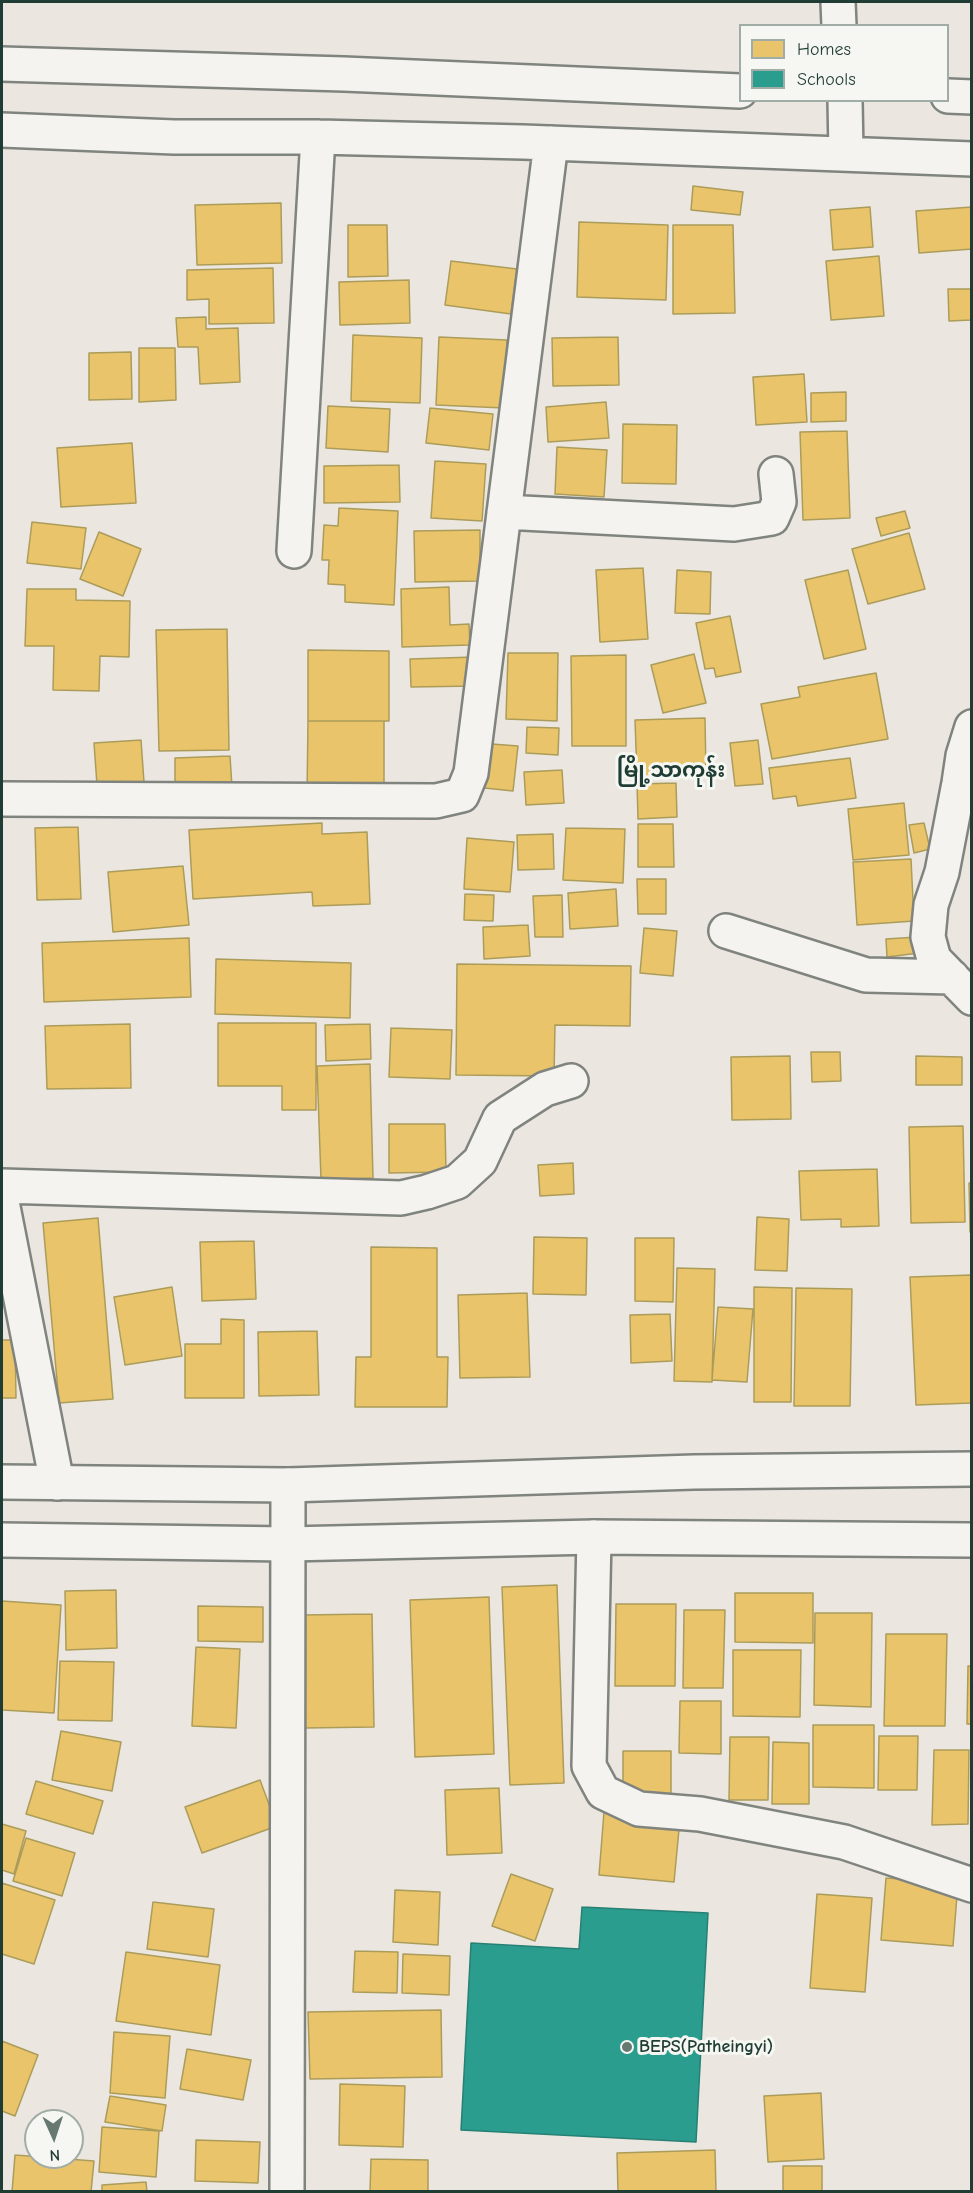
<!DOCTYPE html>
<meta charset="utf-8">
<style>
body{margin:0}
#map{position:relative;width:973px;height:2193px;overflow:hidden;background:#ebe7e0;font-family:"Comic Neue",sans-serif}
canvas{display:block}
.frame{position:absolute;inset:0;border:3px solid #1f3d34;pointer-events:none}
.legend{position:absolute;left:739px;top:24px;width:210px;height:78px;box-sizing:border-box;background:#f6f6f2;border:2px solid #a0aca6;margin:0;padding:8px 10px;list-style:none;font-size:18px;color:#1f3d34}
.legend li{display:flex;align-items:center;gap:12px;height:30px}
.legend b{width:30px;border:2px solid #a0aca6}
.north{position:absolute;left:24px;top:2109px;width:60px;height:60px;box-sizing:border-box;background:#f6f6f2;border:2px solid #a0aca6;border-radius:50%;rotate:177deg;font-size:16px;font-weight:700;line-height:24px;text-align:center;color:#1f3d34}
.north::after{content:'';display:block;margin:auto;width:21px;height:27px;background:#667870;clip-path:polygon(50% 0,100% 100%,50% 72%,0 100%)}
</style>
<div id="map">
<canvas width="973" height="2193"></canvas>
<div class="frame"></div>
<ul class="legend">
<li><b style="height:16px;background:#e9c46a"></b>Homes</li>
<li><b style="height:16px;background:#2a9d8f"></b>Schools</li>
</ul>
<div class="north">N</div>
</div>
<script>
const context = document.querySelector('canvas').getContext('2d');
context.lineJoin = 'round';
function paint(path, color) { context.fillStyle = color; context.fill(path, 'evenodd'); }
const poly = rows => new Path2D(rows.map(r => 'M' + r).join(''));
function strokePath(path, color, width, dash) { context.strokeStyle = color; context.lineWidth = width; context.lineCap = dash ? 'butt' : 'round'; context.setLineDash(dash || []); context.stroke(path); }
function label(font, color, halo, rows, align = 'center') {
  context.font = font + ' "Comic Neue","Noto Sans Myanmar",sans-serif'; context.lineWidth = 6; context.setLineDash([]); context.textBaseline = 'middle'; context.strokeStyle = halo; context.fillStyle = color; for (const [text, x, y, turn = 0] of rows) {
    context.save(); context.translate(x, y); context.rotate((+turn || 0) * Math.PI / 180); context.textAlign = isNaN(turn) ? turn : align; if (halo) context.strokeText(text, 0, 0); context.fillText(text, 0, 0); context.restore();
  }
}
const homes = poly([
 [693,186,743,192,740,215,691,210,693,186],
 [281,203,282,263,197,265,195,205,281,203],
 [870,207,873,247,833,250,830,210,870,207],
 [972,207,972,249,919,253,916,211,972,207],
 [579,222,668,225,666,300,577,297,579,222],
 [348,225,387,225,388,276,348,277,348,225],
 [673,225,733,225,735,313,673,314,673,225],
 [879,256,884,316,831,320,826,261,879,256],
 [451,261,517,269,511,314,445,305,451,261],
 [273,268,274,323,209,324,209,299,187,300,187,270,273,268],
 [409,280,410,323,340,325,339,282,409,280],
 [948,289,972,289,972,320,949,321,948,289],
 [206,317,206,329,238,328,240,382,200,384,198,347,178,347,176,318,206,317],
 [353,335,422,338,420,403,351,401,353,335],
 [439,337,507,340,504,408,436,405,439,337],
 [618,337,619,385,553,386,552,338,618,337],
 [139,348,175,348,176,400,139,402,139,348],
 [131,352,132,399,89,400,89,353,131,352],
 [804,374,807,422,756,425,753,377,804,374],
 [846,392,846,421,811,422,811,393,846,392],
 [606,402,609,438,548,442,546,407,606,402],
 [328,406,390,409,388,452,326,448,328,406],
 [430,408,493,414,489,450,426,443,430,408],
 [623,424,677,425,676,484,622,483,623,424],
 [847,431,850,518,803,520,800,432,847,431],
 [132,443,136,503,61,507,57,448,132,443],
 [557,447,607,450,604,497,555,494,557,447],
 [435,461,486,464,482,521,431,518,435,461],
 [399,465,400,502,324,503,324,466,399,465],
 [339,508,398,511,394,605,345,602,345,585,328,584,329,560,322,560,324,525,338,526,339,508],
 [905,511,910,528,881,536,876,518,905,511],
 [32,522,86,528,81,569,27,563,32,522],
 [480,530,480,581,415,582,414,531,480,530],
 [99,532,141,549,123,596,80,579,99,532],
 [909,533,925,589,868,604,852,549,909,533],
 [643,568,648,639,600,642,596,570,643,568],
 [677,570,711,572,710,614,675,613,677,570],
 [848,570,866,649,824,659,805,580,848,570],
 [449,587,450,625,469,624,470,645,402,647,401,589,449,587],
 [27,589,76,589,76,600,130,601,129,657,100,656,99,691,53,690,54,646,25,646,27,589],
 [730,616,741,672,716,677,714,668,705,669,696,623,730,616],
 [227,629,229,750,159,751,156,630,227,629],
 [308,650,389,651,389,721,308,721,308,650],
 [508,653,558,653,557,721,506,719,508,653],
 [694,654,706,703,663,713,651,665,694,654],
 [626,655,626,746,572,746,571,656,626,655],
 [475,657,476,686,411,687,410,659,475,657],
 [876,673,888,739,772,759,761,704,800,697,798,687,876,673],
 [705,718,706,775,637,777,635,720,705,718],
 [308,721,384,721,384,794,307,794,308,721],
 [527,727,559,728,558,755,526,753,527,727],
 [141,740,144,782,97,785,94,743,141,740],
 [758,740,763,784,735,786,730,743,758,740],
 [479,743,518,746,513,791,475,787,479,743],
 [230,756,232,787,175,789,175,758,230,756],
 [850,758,856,798,798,806,796,796,773,799,769,768,850,758],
 [562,770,564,803,526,805,524,772,562,770],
 [676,783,677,817,638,819,637,784,676,783],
 [904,803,909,855,853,860,848,809,904,803],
 [322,823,322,834,367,832,370,904,313,906,312,892,193,899,189,830,322,823],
 [924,823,930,849,914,853,909,825,924,823],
 [638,824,673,824,674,867,638,867,638,824],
 [78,827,81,899,37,900,35,828,78,827],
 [566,828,625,829,623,883,563,880,566,828],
 [553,834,554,869,518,870,517,835,553,834],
 [467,838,514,842,510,892,464,889,467,838],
 [911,859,914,921,857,925,853,862,911,859],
 [183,866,189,925,113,932,108,872,183,866],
 [637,879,666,879,666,914,638,914,637,879],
 [616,889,618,926,570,929,568,893,616,889],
 [465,894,494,895,493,921,464,920,465,894],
 [562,895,563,937,535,937,533,896,562,895],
 [528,925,530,956,484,959,483,927,528,925],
 [644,928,677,931,673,976,640,973,644,928],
 [917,937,919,953,887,957,886,939,917,937],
 [189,938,191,997,44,1002,42,943,189,938],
 [216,959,351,963,350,1018,215,1014,216,959],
 [457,964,631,966,630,1026,555,1025,554,1076,456,1075,457,964],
 [218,1023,316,1023,316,1110,282,1110,282,1086,218,1086,218,1023],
 [130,1024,131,1088,47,1089,45,1026,130,1024],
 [370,1024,371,1059,326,1061,325,1025,370,1024],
 [391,1028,452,1030,450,1079,389,1077,391,1028],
 [811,1052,840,1052,841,1081,812,1082,811,1052],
 [790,1056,791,1119,732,1120,731,1057,790,1056],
 [916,1056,962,1057,962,1085,916,1085,916,1056],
 [370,1064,373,1178,321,1180,317,1066,370,1064],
 [389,1124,445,1124,446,1172,389,1173,389,1124],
 [963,1126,965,1222,911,1223,909,1127,963,1126],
 [573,1163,574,1194,540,1196,538,1165,573,1163],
 [877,1169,879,1226,841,1227,841,1219,801,1220,799,1171,877,1169],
 [969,1183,972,1183,972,1232,970,1232,969,1183],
 [757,1217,789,1219,787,1271,755,1270,757,1217],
 [98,1218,113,1399,59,1403,43,1223,98,1218],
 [534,1237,587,1238,586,1295,533,1294,534,1237],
 [635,1238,674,1238,673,1302,635,1301,635,1238],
 [254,1241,256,1299,202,1301,200,1242,254,1241],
 [371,1247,437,1248,437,1357,448,1357,447,1407,355,1407,356,1357,371,1357,371,1247],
 [677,1268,715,1269,712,1382,674,1381,677,1268],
 [972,1275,972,1403,916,1405,910,1277,972,1275],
 [172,1287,182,1356,125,1365,114,1297,172,1287],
 [754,1287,792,1288,791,1402,754,1402,754,1287],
 [796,1288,852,1289,850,1406,794,1406,796,1288],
 [527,1293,530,1377,460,1378,458,1295,527,1293],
 [718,1307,753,1309,747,1382,712,1380,718,1307],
 [670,1314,672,1361,631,1363,630,1315,670,1314],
 [221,1319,244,1320,244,1398,185,1398,185,1344,221,1344,221,1319],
 [317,1331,319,1395,259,1396,258,1332,317,1331],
 [2,1340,15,1340,16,1398,2,1398,2,1340],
 [557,1585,564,1783,510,1785,502,1587,557,1585],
 [116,1590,117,1648,66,1650,65,1591,116,1590],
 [735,1593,813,1593,813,1643,735,1642,735,1593],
 [489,1597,494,1754,415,1757,410,1600,489,1597],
 [2,1601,61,1605,54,1713,2,1710,2,1601],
 [616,1604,676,1604,675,1686,615,1686,616,1604],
 [198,1606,263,1607,263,1642,198,1641,198,1606],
 [684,1610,725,1610,723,1688,683,1688,684,1610],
 [815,1613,872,1613,871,1707,814,1705,815,1613],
 [372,1614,374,1727,305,1728,302,1615,372,1614],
 [886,1634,947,1634,945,1726,884,1726,886,1634],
 [196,1647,240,1649,236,1728,192,1726,196,1647],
 [733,1650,801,1650,800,1717,733,1716,733,1650],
 [60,1661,114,1662,112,1721,58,1720,60,1661],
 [968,1666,972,1666,972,1724,967,1724,968,1666],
 [680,1701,721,1701,721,1754,679,1753,680,1701],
 [813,1725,874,1725,874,1788,813,1787,813,1725],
 [61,1731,121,1742,112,1791,52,1780,61,1731],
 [879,1736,918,1736,917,1790,878,1790,879,1736],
 [730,1737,769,1737,768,1800,729,1800,730,1737],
 [773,1742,809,1743,809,1804,772,1804,773,1742],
 [934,1750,969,1750,968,1824,932,1825,934,1750],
 [623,1751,671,1751,671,1797,623,1797,623,1751],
 [260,1780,277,1826,202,1853,185,1807,260,1780],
 [36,1781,103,1801,93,1834,26,1814,36,1781],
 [499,1788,502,1853,447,1855,445,1790,499,1788],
 [604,1812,680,1819,674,1882,599,1875,604,1812],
 [2,1824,26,1831,14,1874,2,1870,2,1824],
 [26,1838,75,1853,62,1896,13,1881,26,1838],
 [511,1874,553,1889,535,1941,492,1926,511,1874],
 [886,1878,958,1883,953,1946,881,1940,886,1878],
 [2,1883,55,1900,34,1964,2,1954,2,1883],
 [395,1890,440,1892,438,1945,393,1942,395,1890],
 [817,1894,872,1898,865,1992,810,1988,817,1894],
 [153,1902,214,1909,208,1957,147,1949,153,1902],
 [355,1951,398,1952,397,1993,353,1992,355,1951],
 [126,1952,220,1965,211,2035,116,2021,126,1952],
 [403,1954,450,1956,449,1995,402,1993,403,1954],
 [441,2010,442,2077,310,2079,308,2012,441,2010],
 [114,2032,170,2036,165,2098,110,2093,114,2032],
 [2,2041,38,2055,15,2116,2,2111,2,2041],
 [187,2049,251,2060,243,2100,180,2089,187,2049],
 [340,2084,405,2086,403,2147,339,2145,340,2084],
 [821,2093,824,2159,768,2162,764,2096,821,2093],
 [110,2096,166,2105,162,2131,105,2122,110,2096],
 [102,2127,159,2131,156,2177,99,2172,102,2127],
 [196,2140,260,2142,258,2183,195,2181,196,2140],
 [715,2150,716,2192,618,2192,617,2153,715,2150],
 [15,2155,94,2161,91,2192,12,2192,15,2155],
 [371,2159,428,2160,428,2192,370,2192,371,2159],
 [783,2166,822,2166,822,2192,783,2192,783,2166],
 [146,2182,147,2192,102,2192,102,2185,146,2182]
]);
const schools = poly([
 [582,1907,708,1913,696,2142,461,2130,471,1943,579,1949,582,1907]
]);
const minor = poly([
 [838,2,839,26],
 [2,64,344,74,740,91],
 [948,96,972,97],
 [845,100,846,153],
 [2,130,174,137,318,137,523,142,972,159],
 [504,512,734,524,772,518,779,502,776,474],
 [294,551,318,137],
 [972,727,963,756,959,783,942,872,931,905,928,937,934,959,972,998],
 [2,799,436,801,462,795,471,773,551,143],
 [726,931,866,975,952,977],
 [2,1186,401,1198,427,1192,457,1182,480,1161,500,1118,545,1089,571,1081],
 [2,1202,57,1483],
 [594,1537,589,1766,603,1792,639,1809,700,1814,844,1842,972,1885],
 [287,2192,288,1485]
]);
const tertiary = poly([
 [2,1482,288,1485,694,1472,972,1469],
 [2,1540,288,1544,594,1537,972,1540]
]);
const markers = [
 [627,2047,6,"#667870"]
];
const poiNames = [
 ["BEPS(Patheingyi)",639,2047]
];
const quarterNames = [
 ["မြို့သာကုန်း",671,771]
];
paint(homes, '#e9c46a');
strokePath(homes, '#ac9c5a', 1.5);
paint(schools, '#2a9d8f');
strokePath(schools, '#278074', 1.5);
strokePath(minor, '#80847f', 38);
strokePath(tertiary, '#80847f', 38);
strokePath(minor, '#f4f3f0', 33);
strokePath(tertiary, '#f4f3f0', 33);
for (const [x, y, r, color] of markers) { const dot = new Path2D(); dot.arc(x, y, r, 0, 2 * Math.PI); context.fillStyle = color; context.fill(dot); strokePath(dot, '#f6f6f2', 2); }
label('bold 18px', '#1f3d34', '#f6f6f2', poiNames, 'left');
label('bold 21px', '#1f3d34', '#f6f6f2', quarterNames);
</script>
